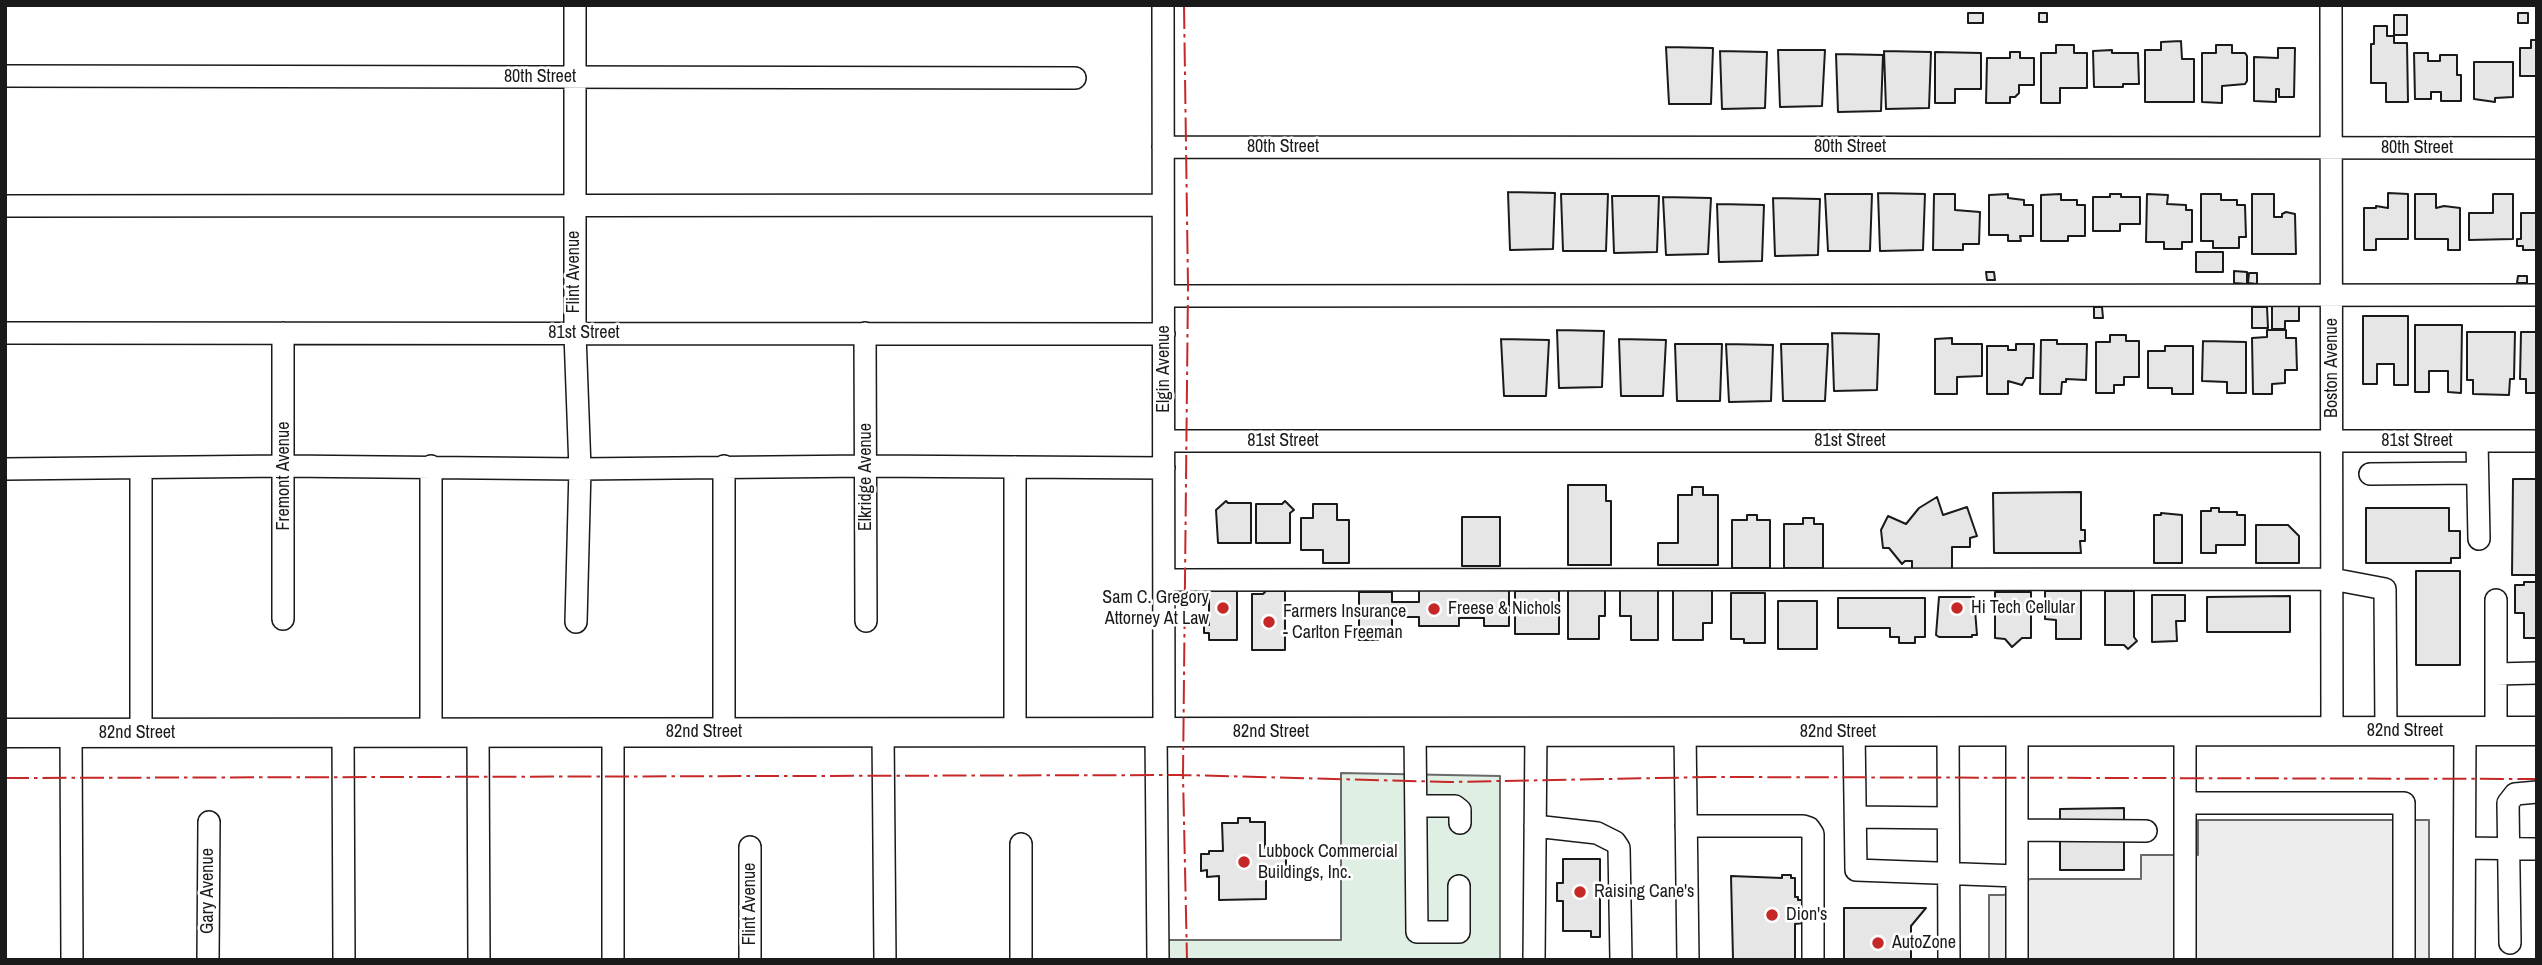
<!DOCTYPE html>
<style>
body{margin:0}
#map{position:relative;width:2542px;height:965px;overflow:hidden;background:#fff;font-family:"Archivo Narrow",sans-serif}
canvas{display:block}
.frame{position:absolute;inset:0;border:7px solid #1a1a1a;pointer-events:none}
</style>
<div id="map">
<canvas width="2542" height="965"></canvas>
<div class="frame"></div>
</div>
<script>
const context = document.querySelector('canvas').getContext('2d');
context.lineJoin = 'round';
function paint(path, color) { context.fillStyle = color; context.fill(path, 'evenodd'); }
const poly = rows => new Path2D(rows.map(r => 'M' + r).join(''));
function strokePath(path, color, width, dash) { context.strokeStyle = color; context.lineWidth = width; context.lineCap = dash ? 'butt' : 'round'; context.setLineDash(dash || []); context.stroke(path); }
function label(font, color, halo, rows, align = 'center') {
  context.font = font + ' "Archivo Narrow",sans-serif'; context.lineWidth = 5; context.setLineDash([]); context.textBaseline = 'middle'; context.strokeStyle = halo; context.fillStyle = color; for (const [text, x, y, turn = 0] of rows) {
    context.save(); context.translate(x, y); context.rotate((+turn || 0) * Math.PI / 180); context.textAlign = isNaN(turn) ? turn : align; if (halo) context.strokeText(text, 0, 0); context.fillText(text, 0, 0); context.restore();
  }
}
const green = poly([
 [1341,773,1500,776,1500,960,1165,960,1165,940,1341,940,1341,773]
]);
const parking = poly([
 [2198,820,2429,820,2429,960,1989,960,1989,895,2004,895,2030,879,2141,879,2141,855,2198,855,2198,820]
]);
const building = poly([
 [1968,13,1983,13,1983,23,1968,23,1968,13],
 [2039,13,2047,13,2047,22,2039,22,2039,13],
 [2518,13,2528,13,2528,23,2518,23,2518,13],
 [2394,15,2407,15,2407,35,2394,35,2394,15],
 [2374,26,2387,26,2387,36,2394,36,2394,43,2407,43,2408,102,2386,102,2386,83,2371,83,2371,44,2374,44,2374,26],
 [2531,40,2537,40,2537,76,2520,76,2520,48,2531,48,2531,40],
 [2181,41,2182,59,2194,59,2194,102,2145,102,2145,50,2161,50,2161,42,2181,41],
 [2056,45,2074,45,2074,53,2087,53,2087,88,2060,88,2060,103,2041,103,2041,53,2056,53,2056,45],
 [2216,45,2232,45,2232,53,2245,53,2247,56,2247,81,2245,84,2222,86,2222,103,2202,102,2202,53,2216,53,2216,45],
 [1666,47,1713,48,1711,104,1669,104,1666,47],
 [2278,48,2295,48,2294,97,2279,97,2279,89,2276,89,2276,102,2254,101,2254,57,2278,58,2278,48],
 [1778,50,1825,50,1822,106,1780,107,1778,50],
 [2112,50,2112,53,2138,53,2139,84,2123,84,2123,87,2094,87,2093,51,2112,50],
 [1720,51,1767,52,1765,108,1722,109,1720,51],
 [1884,51,1931,52,1929,108,1886,109,1884,51],
 [1935,52,1981,53,1981,89,1955,89,1955,103,1935,103,1935,52],
 [2010,52,2020,52,2020,58,2034,58,2034,85,2019,85,2019,93,2015,97,2010,97,2010,103,1986,103,1987,58,2010,58,2010,52],
 [2414,53,2428,53,2428,61,2440,61,2440,55,2457,55,2457,75,2461,75,2461,101,2441,101,2441,92,2431,92,2431,99,2415,99,2414,53],
 [1836,54,1883,55,1881,111,1838,112,1836,54],
 [2474,62,2513,62,2513,97,2495,98,2495,102,2474,99,2474,62],
 [1508,192,1555,193,1553,249,1510,250,1508,192],
 [1878,193,1925,194,1923,250,1880,251,1878,193],
 [2388,193,2408,194,2408,239,2376,239,2376,250,2364,250,2364,208,2376,208,2376,206,2388,208,2388,193],
 [1561,194,1608,194,1606,251,1563,251,1561,194],
 [1825,194,1872,194,1870,251,1828,251,1825,194],
 [1934,194,1955,194,1955,210,1980,212,1979,244,1963,244,1963,250,1933,250,1934,194],
 [2008,194,2008,198,2024,200,2024,205,2033,205,2033,236,2020,236,2021,241,2008,241,2008,235,1989,235,1989,195,2008,194],
 [2061,194,2061,200,2077,200,2077,205,2085,205,2085,236,2068,236,2068,241,2041,241,2041,195,2061,194],
 [2110,194,2121,194,2121,197,2140,197,2140,224,2120,224,2120,231,2093,231,2093,197,2110,197,2110,194],
 [2147,194,2168,195,2167,204,2186,205,2186,210,2192,210,2192,242,2182,242,2182,249,2164,249,2164,242,2146,242,2147,194],
 [2201,194,2221,194,2221,200,2237,200,2237,205,2245,205,2246,237,2239,237,2239,248,2213,248,2213,241,2201,241,2201,194],
 [2252,194,2274,194,2274,217,2282,217,2282,214,2286,212,2295,214,2296,254,2252,254,2252,194],
 [2415,194,2436,194,2436,208,2444,206,2460,208,2460,250,2448,250,2448,239,2415,239,2415,194],
 [2493,194,2513,194,2513,239,2469,240,2469,213,2493,213,2493,194],
 [1612,196,1659,196,1657,252,1614,253,1612,196],
 [1663,197,1711,198,1708,254,1666,255,1663,197],
 [1773,198,1820,199,1818,255,1775,256,1773,198],
 [1717,204,1764,205,1762,261,1719,262,1717,204],
 [2521,213,2537,213,2537,250,2523,250,2523,246,2517,246,2517,239,2521,239,2521,213],
 [2196,252,2223,252,2223,272,2196,272,2196,252],
 [2234,271,2247,272,2247,284,2234,283,2234,271],
 [1986,272,1994,272,1995,280,1987,280,1986,272],
 [2249,273,2257,273,2257,284,2248,283,2249,273],
 [2518,276,2527,276,2527,283,2517,283,2518,276],
 [2272,304,2299,304,2299,321,2285,321,2285,329,2272,329,2272,304],
 [2094,307,2102,307,2103,318,2094,318,2094,307],
 [2252,307,2267,307,2268,328,2252,328,2252,307],
 [2363,316,2408,316,2408,385,2394,385,2394,364,2377,364,2377,384,2363,384,2363,316],
 [2415,325,2462,325,2461,393,2448,392,2448,371,2429,371,2429,392,2415,392,2415,325],
 [1557,330,1604,331,1602,387,1559,388,1557,330],
 [2267,330,2286,330,2286,338,2296,338,2297,370,2285,370,2285,383,2272,384,2272,394,2253,394,2252,338,2267,337,2267,330],
 [2467,332,2515,332,2514,379,2510,379,2509,395,2473,394,2473,380,2467,380,2467,332],
 [2521,332,2537,332,2537,393,2526,393,2526,379,2520,379,2521,332],
 [1832,333,1879,334,1877,390,1834,391,1832,333],
 [2110,335,2126,335,2126,341,2139,341,2139,377,2124,377,2124,385,2114,385,2114,393,2096,393,2096,342,2110,342,2110,335],
 [1952,338,1952,344,1982,344,1982,376,1957,377,1957,394,1935,394,1935,339,1952,338],
 [1501,339,1549,340,1546,396,1504,396,1501,339],
 [1619,339,1666,340,1663,396,1621,396,1619,339],
 [2041,340,2057,340,2057,344,2087,344,2086,380,2066,379,2066,382,2062,382,2061,394,2040,394,2041,340],
 [2203,341,2246,342,2246,393,2227,393,2227,382,2202,381,2203,341],
 [1675,344,1722,344,1720,401,1677,401,1675,344],
 [1726,344,1773,345,1771,401,1729,402,1726,344],
 [1781,344,1828,344,1825,401,1783,401,1781,344],
 [2016,344,2034,344,2033,378,2026,378,2022,385,2008,381,2008,394,1987,394,1987,346,2008,346,2008,350,2016,350,2016,344],
 [2165,346,2193,346,2193,394,2172,394,2172,388,2148,388,2148,351,2165,351,2165,346],
 [2513,479,2537,479,2537,575,2512,575,2513,479],
 [1568,485,1606,485,1606,501,1611,501,1611,565,1568,565,1568,485],
 [1692,487,1703,487,1703,495,1718,495,1718,565,1658,565,1658,543,1678,543,1678,495,1692,495,1692,487],
 [2081,492,2081,530,2085,530,2085,541,2080,541,2081,553,1994,553,1993,493,2081,492],
 [1937,497,1943,515,1967,507,1977,536,1970,538,1970,547,1952,547,1952,569,1912,569,1912,561,1905,561,1902,564,1889,548,1883,548,1881,530,1888,516,1906,524,1919,508,1937,497],
 [1226,501,1228,503,1251,503,1251,543,1218,543,1216,510,1226,501],
 [1285,501,1294,510,1290,513,1290,543,1256,543,1256,504,1282,504,1285,501],
 [1313,504,1337,504,1337,520,1349,520,1349,563,1323,563,1323,550,1301,550,1301,518,1313,518,1313,504],
 [2211,508,2219,508,2219,512,2237,512,2237,515,2245,515,2245,545,2216,545,2216,553,2201,553,2201,511,2211,511,2211,508],
 [2366,508,2449,508,2449,531,2460,531,2460,558,2451,558,2451,563,2366,563,2366,508],
 [2161,513,2182,515,2182,563,2154,563,2154,515,2161,515,2161,513],
 [1747,515,1757,515,1757,520,1770,520,1770,568,1732,568,1732,520,1747,520,1747,515],
 [1462,517,1500,517,1500,566,1462,566,1462,517],
 [1803,518,1814,518,1814,524,1823,524,1823,568,1784,568,1784,524,1803,524,1803,518],
 [2256,525,2288,525,2299,536,2299,563,2256,563,2256,525],
 [2416,571,2460,571,2460,665,2416,665,2416,571],
 [2524,582,2537,582,2537,638,2524,638,2524,613,2515,613,2515,585,2524,585,2524,582],
 [1419,587,1509,587,1509,626,1484,626,1484,618,1459,618,1459,626,1419,626,1419,617,1392,617,1392,632,1378,632,1378,640,1359,640,1359,592,1392,592,1392,602,1419,602,1419,587],
 [1620,589,1658,589,1658,640,1631,640,1631,616,1620,616,1620,589],
 [1568,590,1605,590,1605,616,1599,616,1599,639,1568,639,1568,590],
 [1673,590,1712,590,1712,623,1703,623,1703,640,1673,640,1673,590],
 [1209,591,1237,591,1237,640,1209,640,1209,633,1204,633,1204,625,1209,625,1209,591],
 [1266,591,1285,591,1285,650,1252,650,1252,594,1263,594,1266,591],
 [1515,591,1559,591,1559,634,1515,634,1515,591],
 [2045,591,2081,591,2081,639,2056,639,2056,620,2045,619,2045,591],
 [2105,591,2134,591,2134,637,2137,641,2128,649,2124,645,2105,645,2105,591],
 [1995,592,2031,592,2031,638,2022,638,2012,647,2005,639,1995,638,1995,592],
 [1731,593,1765,593,1765,643,1744,643,1744,639,1731,639,1731,593],
 [2152,595,2185,595,2185,621,2176,621,2177,641,2152,642,2152,595],
 [2290,596,2290,632,2207,632,2207,597,2290,596],
 [1939,597,1974,597,1977,635,1972,635,1972,637,1939,637,1936,635,1939,597],
 [1838,598,1925,598,1925,637,1915,637,1915,643,1899,643,1899,637,1890,637,1890,628,1838,628,1838,598],
 [1778,601,1817,601,1817,649,1778,649,1778,601],
 [2124,808,2124,870,2060,870,2060,809,2124,808],
 [1238,818,1250,818,1250,822,1265,822,1265,848,1278,848,1278,853,1286,852,1286,874,1280,874,1280,877,1266,877,1266,899,1219,900,1219,876,1207,877,1207,870,1201,871,1201,854,1209,854,1209,851,1223,851,1222,823,1238,823,1238,818],
 [1563,859,1600,859,1600,885,1603,885,1603,898,1600,898,1600,937,1591,937,1591,931,1563,931,1563,901,1557,901,1557,883,1563,883,1563,859],
 [1782,875,1791,875,1791,878,1795,878,1795,897,1798,897,1798,900,1811,900,1811,922,1795,924,1795,960,1733,959,1731,876,1782,878,1782,875],
 [1844,908,1926,908,1911,926,1911,960,1844,960,1844,908]
]);
const minor = poly([
 [575,5,575,334,580,469,576,622],
 [1163,5,1164,732],
 [2331,5,2332,731],
 [5,76,1075,78],
 [1163,147,2537,148],
 [5,206,1163,205],
 [1164,296,2537,295],
 [5,333,1164,334],
 [283,333,283,619],
 [865,333,866,621],
 [1164,441,2537,441],
 [2477,441,2479,539],
 [431,466,431,733],
 [724,466,724,732],
 [1015,467,1015,732],
 [5,469,284,466,580,469,866,466,1164,468],
 [141,469,141,733],
 [2370,474,2477,473],
 [1164,580,2332,579,2385,589,2386,731],
 [2496,674,2537,673],
 [1854,731,1856,870,2017,876],
 [2017,731,2017,960],
 [2185,731,2185,960],
 [2496,731,2496,600],
 [478,732,479,960],
 [613,732,613,960],
 [883,732,885,960],
 [1156,732,1158,960],
 [1415,732,1417,932,1459,932,1459,886],
 [1685,732,1688,960],
 [1948,732,1949,960],
 [71,733,72,960],
 [343,733,344,960],
 [2185,803,2404,803,2404,960],
 [1416,806,1455,806,1460,810,1460,823],
 [1856,817,1948,818],
 [1535,826,1597,833,1615,842,1619,848,1621,960],
 [1686,826,1803,826,1809,828,1813,834,1813,960],
 [2017,830,2146,831],
 [1021,844,1021,960],
 [750,847,750,960],
 [2465,848,2537,849],
 [2510,943,2508,803,2515,794,2537,792],
 [208,960,209,822],
 [1534,960,1536,732],
 [2464,960,2465,731]
]);
const major = poly([
 [5,733,2537,731]
]);
const power = poly([
 [1184,5,1188,286,1183,775,1187,960],
 [5,778,1183,775,1449,782,1712,777,2537,779]
]);
const markers = [
 [1223,608,7,"#c62828"],
 [1957,608,7,"#c62828"],
 [1434,609,7,"#c62828"],
 [1269,622,7,"#c62828"],
 [1244,862,7,"#c62828"],
 [1580,892,7,"#c62828"],
 [1772,915,7,"#c62828"],
 [1878,943,7,"#c62828"]
];
const streetNames = [
 ["80th Street",540,77],
 ["80th Street",1283,147],
 ["80th Street",1850,147],
 ["80th Street",2417,148],
 ["Flint Avenue",574,272,-90],
 ["81st Street",584,333],
 ["Boston Avenue",2332,368,-90],
 ["Elgin Avenue",1164,369,-90],
 ["81st Street",1283,441],
 ["81st Street",1850,441],
 ["81st Street",2417,441],
 ["Fremont Avenue",284,476,-90],
 ["Elkridge Avenue",866,477,-90],
 ["82nd Street",2405,731],
 ["82nd Street",704,732],
 ["82nd Street",1271,732],
 ["82nd Street",1838,732],
 ["82nd Street",137,733],
 ["Gary Avenue",208,891,-90],
 ["Flint Avenue",750,904,-90]
];
const poiNames = [
 ["Sam C. Gregory",1209,598,"right"],
 ["Attorney At Law",1209,619,"right"],
 ["Hi Tech Cellular",1971,608],
 ["Freese & Nichols",1448,609],
 ["Farmers Insurance",1283,612],
 ["- Carlton Freeman",1283,633],
 ["Lubbock Commercial",1258,852],
 ["Buildings, Inc.",1258,873],
 ["Raising Cane's",1594,892],
 ["Dion's",1786,915],
 ["AutoZone",1892,943]
];
paint(green, '#e0efe3');
strokePath(green, '#6a6a6a', 2);
paint(parking, '#ededed');
strokePath(parking, '#6a6a6a', 2);
paint(building, '#e6e6e6');
strokePath(building, '#1a1a1a', 2);
strokePath(minor, '#1a1a1a', 24);
strokePath(major, '#1a1a1a', 31);
strokePath(minor, '#fff', 21);
strokePath(major, '#fff', 28);
strokePath(power, '#c62828', 2, [24, 5, 3.5, 5]);
for (const [x, y, r, color] of markers) { const dot = new Path2D(); dot.arc(x, y, r, 0, 2 * Math.PI); context.fillStyle = color; context.fill(dot); strokePath(dot, '#fff', 2.5); }
label('18px', '#1a1a1a', '#fff', streetNames);
label('18px', '#1a1a1a', '#fff', poiNames, 'left');
</script>
